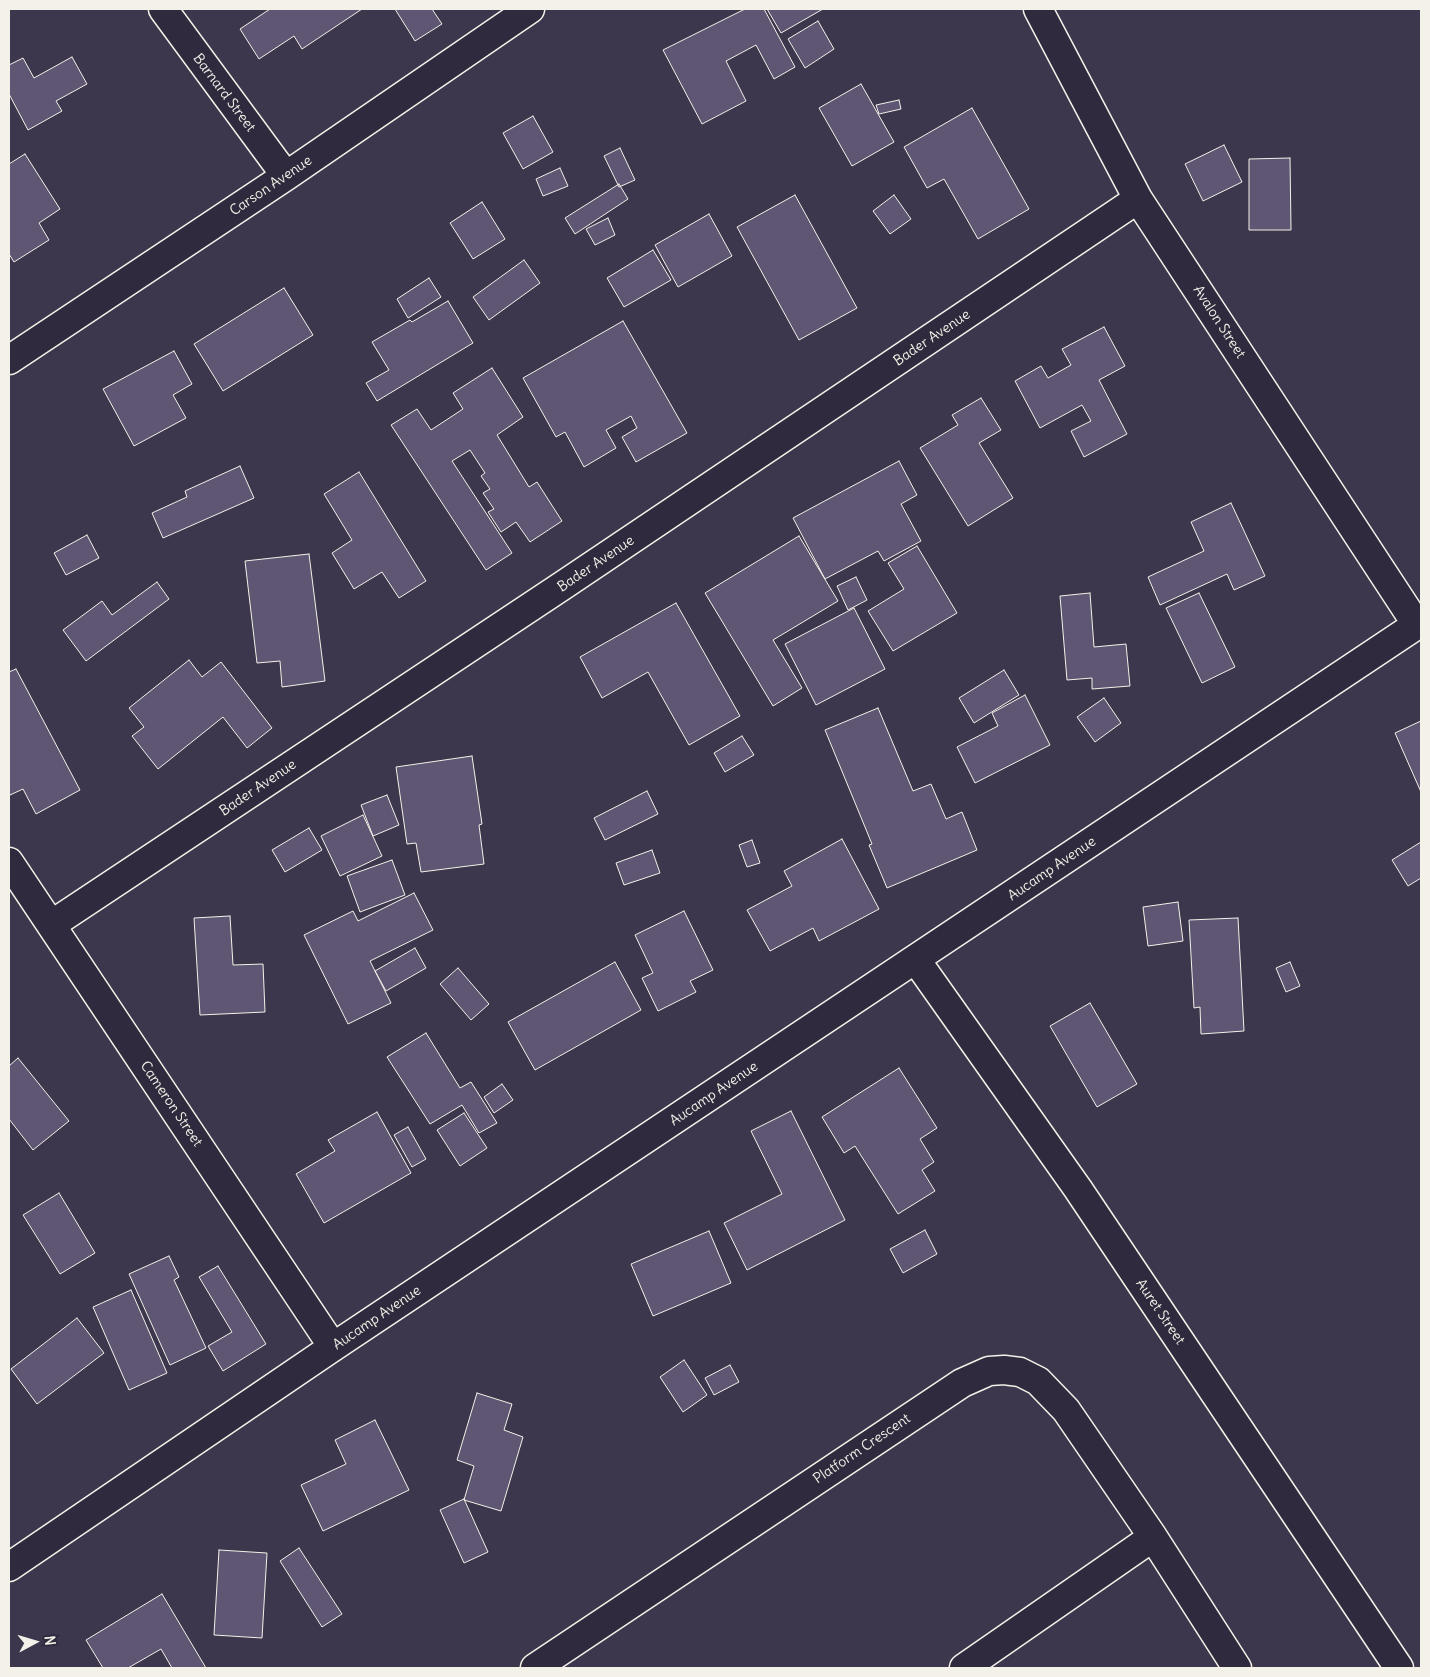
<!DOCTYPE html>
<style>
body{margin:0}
#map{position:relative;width:1430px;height:1677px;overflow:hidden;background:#3d374e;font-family:Delius,sans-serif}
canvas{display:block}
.frame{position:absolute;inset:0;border:10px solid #f4f1e8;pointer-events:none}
.north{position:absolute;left:10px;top:1617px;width:50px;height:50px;-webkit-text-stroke:4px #2f2a3d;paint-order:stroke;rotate:84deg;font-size:14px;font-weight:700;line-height:20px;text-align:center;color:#f4f1e8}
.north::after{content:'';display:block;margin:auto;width:18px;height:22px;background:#f4f1e8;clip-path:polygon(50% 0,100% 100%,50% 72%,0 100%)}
</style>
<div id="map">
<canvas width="1430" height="1677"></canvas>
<div class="frame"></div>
<div class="north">N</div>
</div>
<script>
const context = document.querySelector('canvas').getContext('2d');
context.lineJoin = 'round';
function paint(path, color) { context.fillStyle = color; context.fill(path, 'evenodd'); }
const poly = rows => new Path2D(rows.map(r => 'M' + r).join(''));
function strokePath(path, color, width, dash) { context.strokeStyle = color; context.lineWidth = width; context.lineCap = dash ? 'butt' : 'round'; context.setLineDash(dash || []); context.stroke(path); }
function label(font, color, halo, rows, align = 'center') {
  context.font = font + ' Delius,sans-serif'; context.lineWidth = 5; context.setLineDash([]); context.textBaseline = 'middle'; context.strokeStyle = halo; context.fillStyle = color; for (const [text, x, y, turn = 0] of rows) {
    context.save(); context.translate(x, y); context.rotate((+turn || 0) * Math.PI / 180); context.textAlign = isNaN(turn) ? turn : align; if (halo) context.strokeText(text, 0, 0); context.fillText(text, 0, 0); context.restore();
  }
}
const building = poly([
 [270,9,362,9,302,49,294,36,259,59,240,29,270,9],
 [395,9,432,9,442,24,415,41,395,9],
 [745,9,764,9,795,67,774,79,756,45,726,61,746,101,702,124,663,50,745,9],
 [767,9,823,9,781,33,767,9],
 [818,21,834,49,805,68,788,39,818,21],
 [72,57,87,84,56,101,62,111,28,130,9,94,9,65,23,58,34,78,72,57],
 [861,84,894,142,852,166,819,108,861,84],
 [899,100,901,109,879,114,876,105,899,100],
 [972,108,1029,209,978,239,944,179,927,188,904,147,972,108],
 [533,116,553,152,523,169,503,133,533,116],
 [1224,145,1242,182,1203,201,1185,164,1224,145],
 [620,148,635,180,619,187,604,156,620,148],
 [25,154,60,209,39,223,49,240,14,262,9,254,9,164,25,154],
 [1290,158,1291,230,1249,230,1249,159,1290,158],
 [560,168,568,186,543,196,536,179,560,168],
 [619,184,628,199,575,234,565,218,619,184],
 [795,195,857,308,799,340,737,227,795,195],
 [894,195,911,219,890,234,873,211,894,195],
 [482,202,505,239,473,259,450,223,482,202],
 [709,214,732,256,678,287,655,245,709,214],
 [608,218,615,235,595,245,586,229,608,218],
 [653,250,671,280,624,307,607,278,653,250],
 [524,260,540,283,489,320,473,297,524,260],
 [429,278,441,297,408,318,397,299,429,278],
 [284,288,313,335,223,391,194,344,284,288],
 [448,301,473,343,377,401,366,383,389,370,372,342,410,320,412,322,448,301],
 [623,321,687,433,636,462,622,437,637,428,631,416,606,430,616,448,584,467,565,432,556,437,523,378,623,321],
 [1104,327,1125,366,1099,380,1127,434,1084,457,1071,431,1091,421,1082,405,1040,428,1015,381,1041,366,1048,378,1071,365,1062,349,1104,327],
 [174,351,192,384,173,395,186,418,134,446,103,389,174,351],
 [492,368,523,417,497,435,529,487,537,482,562,521,530,542,516,522,501,532,488,512,494,509,483,493,490,489,481,476,485,473,470,450,452,461,512,553,486,570,391,425,417,409,431,430,463,409,453,393,492,368],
 [981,398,1001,430,979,443,1013,498,968,526,920,448,958,425,952,415,981,398],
 [899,461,917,495,901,504,921,541,884,561,878,551,825,579,793,518,899,461],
 [240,466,254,498,163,538,152,513,187,497,185,491,240,466],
 [359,472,426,581,399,598,382,572,354,589,332,553,352,540,324,494,359,472],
 [1231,503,1265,576,1234,590,1227,574,1160,605,1148,577,1204,551,1191,522,1231,503],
 [87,535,99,558,66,575,54,553,87,535],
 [799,536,838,601,773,640,802,688,773,706,705,593,799,536],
 [917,546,957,613,893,651,868,611,904,589,888,563,917,546],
 [309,554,325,681,282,687,280,661,257,663,245,561,309,554],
 [856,577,867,600,848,610,837,586,856,577],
 [157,582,169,599,86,661,63,630,102,601,112,615,157,582],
 [1090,593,1094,647,1126,644,1130,686,1092,689,1092,678,1067,680,1060,596,1090,593],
 [1199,593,1235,667,1202,683,1166,608,1199,593],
 [676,603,740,716,689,745,648,672,602,698,580,657,676,603],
 [854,608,885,669,816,705,785,644,854,608],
 [189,660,202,677,221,662,272,728,247,748,223,717,158,769,132,736,144,727,129,708,189,660],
 [16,669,80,790,36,814,23,789,10,795,9,792,9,672,16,669],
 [1004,670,1019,695,974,723,959,698,1004,670],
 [1025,695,1050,745,975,783,957,747,998,726,992,713,1025,695],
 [1104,698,1121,723,1095,742,1077,717,1104,698],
 [878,708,913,791,931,784,946,819,962,812,977,850,887,888,869,845,872,844,825,730,878,708],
 [1421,721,1421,792,1395,733,1421,721],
 [742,736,754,755,725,772,714,753,742,736],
 [472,756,482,824,479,825,484,864,421,872,416,843,407,844,396,767,472,756],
 [647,791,658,814,605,840,594,818,647,791],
 [387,795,399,825,373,836,361,805,387,795],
 [363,815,382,856,340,876,321,836,363,815],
 [309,828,322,850,285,872,272,850,309,828],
 [842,839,879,909,819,941,813,928,770,951,747,910,792,886,784,871,842,839],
 [752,840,760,863,747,867,739,845,752,840],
 [1421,842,1421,878,1408,886,1392,860,1421,842],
 [652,850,660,873,624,885,616,863,652,850],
 [392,860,405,895,360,912,347,876,392,860],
 [414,893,433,930,370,961,391,1003,348,1024,304,935,353,911,358,921,414,893],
 [1178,902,1183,941,1148,946,1143,907,1178,902],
 [684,911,713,970,690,981,696,992,658,1011,642,978,653,973,635,935,684,911],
 [230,916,233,965,263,964,265,1012,200,1015,194,918,230,916],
 [1238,918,1244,1031,1201,1034,1200,1007,1194,1008,1189,920,1238,918],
 [415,948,426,968,386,991,375,971,415,948],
 [615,962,641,1010,535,1070,508,1022,615,962],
 [1290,962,1300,986,1286,992,1276,968,1290,962],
 [458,968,489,1004,471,1020,440,984,458,968],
 [1090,1003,1137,1084,1097,1107,1050,1026,1090,1003],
 [426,1033,460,1088,471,1082,497,1123,479,1133,462,1105,430,1124,387,1057,426,1033],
 [18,1058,69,1121,33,1150,9,1119,9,1066,18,1058],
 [899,1068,937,1128,920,1139,934,1162,922,1170,935,1191,898,1214,855,1146,844,1153,822,1117,899,1068],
 [502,1084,513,1100,494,1113,484,1097,502,1084],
 [791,1111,845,1220,747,1270,724,1223,782,1194,751,1131,791,1111],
 [377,1112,411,1173,324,1223,296,1174,335,1151,328,1140,377,1112],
 [464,1113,487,1148,460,1166,437,1130,464,1113],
 [408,1127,426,1159,412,1167,394,1135,408,1127],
 [59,1193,95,1253,60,1274,23,1215,59,1193],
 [925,1230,937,1254,903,1273,890,1249,925,1230],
 [709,1231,731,1283,653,1316,631,1264,709,1231],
 [169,1256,179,1277,174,1280,206,1348,170,1365,129,1274,169,1256],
 [218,1266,266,1344,223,1371,208,1346,232,1332,199,1277,218,1266],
 [131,1290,167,1373,129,1390,93,1307,131,1290],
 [77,1318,104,1353,37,1404,11,1369,77,1318],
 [684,1360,707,1395,683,1412,660,1377,684,1360],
 [730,1365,739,1382,714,1395,705,1378,730,1365],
 [477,1393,512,1404,504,1430,523,1437,501,1511,464,1500,474,1466,457,1460,477,1393],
 [375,1420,409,1490,323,1531,301,1485,346,1464,335,1440,375,1420],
 [464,1499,488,1552,464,1563,440,1510,464,1499],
 [299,1548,342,1614,322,1627,280,1561,299,1548],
 [219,1550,267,1553,262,1638,214,1635,219,1550],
 [162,1594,206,1668,172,1668,161,1649,128,1668,103,1668,86,1640,162,1594]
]);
const minor = poly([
 [163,9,286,176],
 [1038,9,1138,199,1417,625],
 [9,360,286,176,530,9],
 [9,862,333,1347],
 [51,925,562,586,1138,199],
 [916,960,1078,1189,1399,1668],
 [9,1567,333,1347,1421,622],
 [535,1668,962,1383,989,1371,1004,1370,1020,1372,1038,1381,1066,1410,1153,1537,1237,1668],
 [964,1668,1153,1537]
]);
const streetNames = [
 ["Barnard Street",224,93,53],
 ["Carson Avenue",271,186,-34],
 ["Avalon Street",1219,322,57],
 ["Bader Avenue",932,338,-34],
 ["Bader Avenue",596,564,-34],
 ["Bader Avenue",258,788,-34],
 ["Aucamp Avenue",1052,869,-34],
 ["Aucamp Avenue",714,1094,-34],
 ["Cameron Street",171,1104,56],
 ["Auret Street",1160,1312,56],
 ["Aucamp Avenue",377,1318,-34],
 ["Platform Crescent",862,1449,-34]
];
paint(building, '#5f5674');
strokePath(building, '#f4f1e8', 1);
strokePath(minor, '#f4f1e8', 31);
strokePath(minor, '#2f2a3d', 28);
label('14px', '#f4f1e8', '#2f2a3d', streetNames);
</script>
